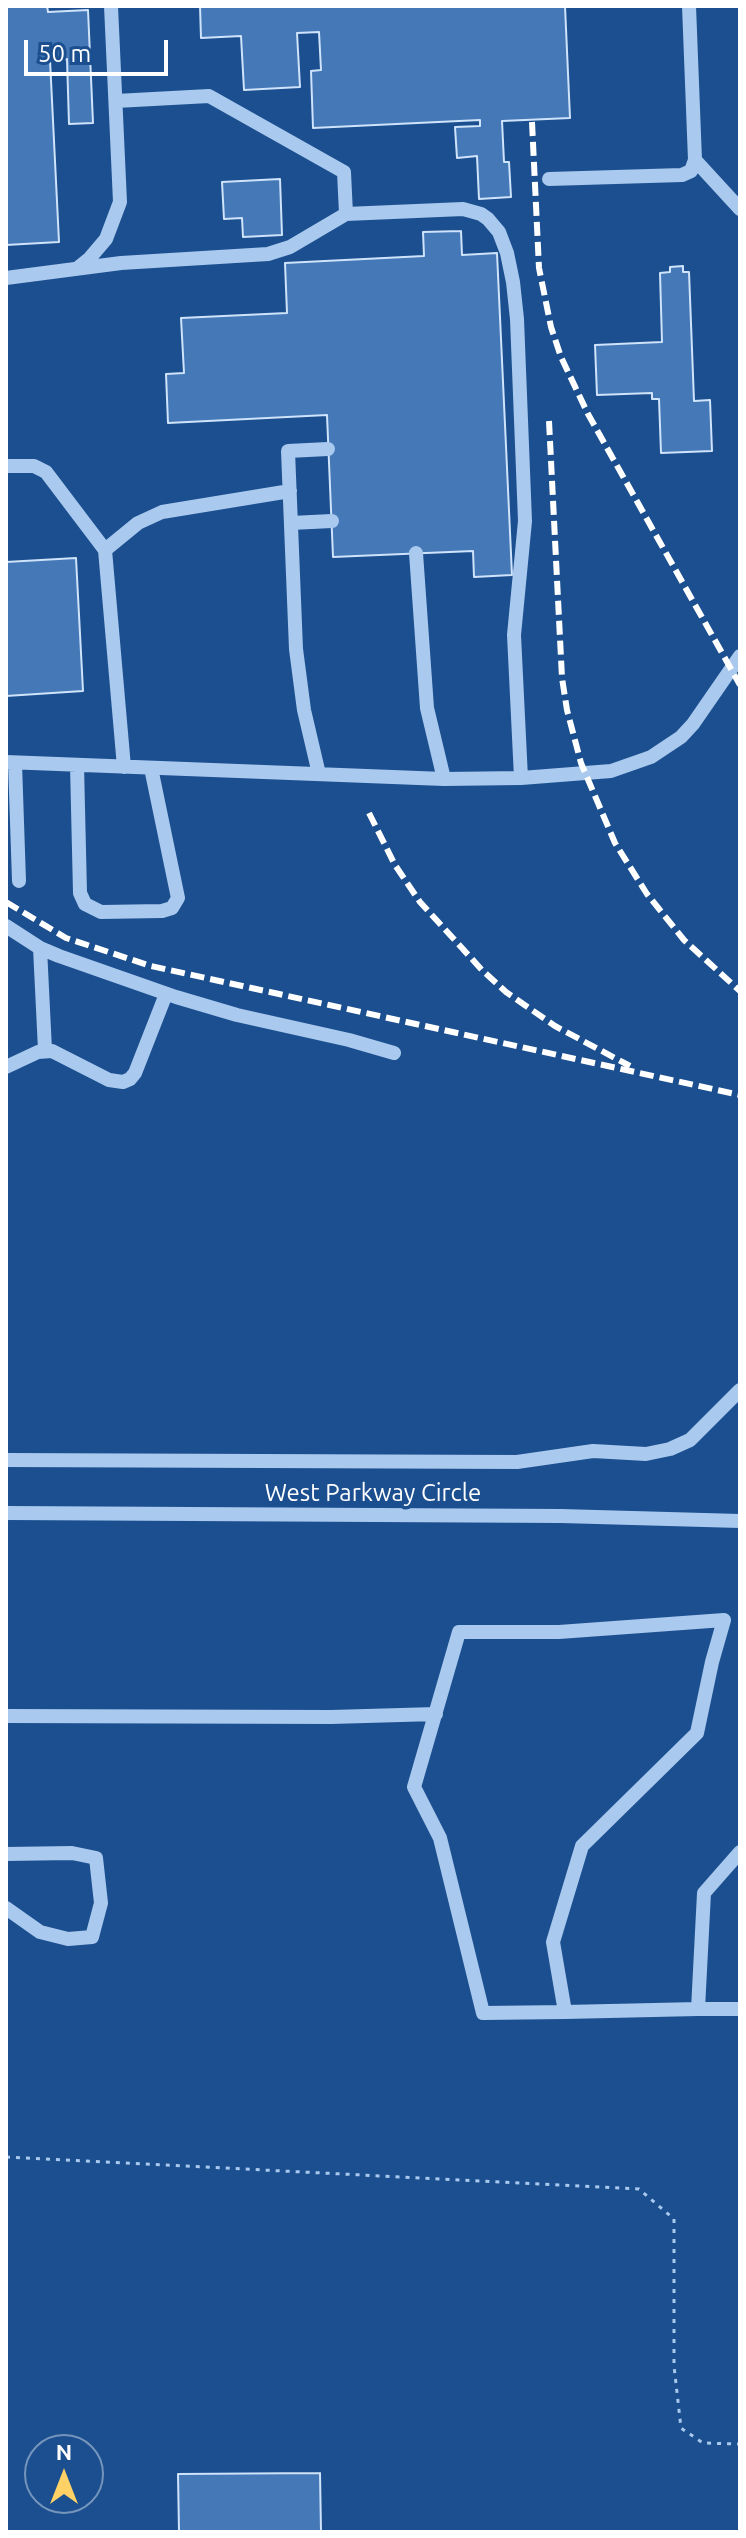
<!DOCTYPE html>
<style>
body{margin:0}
#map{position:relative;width:746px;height:2538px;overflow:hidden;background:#1b4f8f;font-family:Ubuntu,sans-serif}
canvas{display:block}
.frame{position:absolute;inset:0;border:8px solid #fff;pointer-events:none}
.north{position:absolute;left:24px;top:2434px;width:80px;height:80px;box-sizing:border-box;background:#1b4f8f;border:2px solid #7695bc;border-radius:50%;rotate:0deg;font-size:22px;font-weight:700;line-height:32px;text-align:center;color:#fff}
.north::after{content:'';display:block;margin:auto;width:28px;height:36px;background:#ffd166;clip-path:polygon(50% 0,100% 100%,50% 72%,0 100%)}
.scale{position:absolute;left:24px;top:40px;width:144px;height:36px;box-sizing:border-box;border:4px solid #fff;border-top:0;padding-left:10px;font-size:24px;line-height:28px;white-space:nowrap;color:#fff;-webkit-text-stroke:6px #1b4f8f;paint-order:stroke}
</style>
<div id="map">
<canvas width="746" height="2538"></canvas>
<div class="frame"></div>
<div class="north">N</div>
<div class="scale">50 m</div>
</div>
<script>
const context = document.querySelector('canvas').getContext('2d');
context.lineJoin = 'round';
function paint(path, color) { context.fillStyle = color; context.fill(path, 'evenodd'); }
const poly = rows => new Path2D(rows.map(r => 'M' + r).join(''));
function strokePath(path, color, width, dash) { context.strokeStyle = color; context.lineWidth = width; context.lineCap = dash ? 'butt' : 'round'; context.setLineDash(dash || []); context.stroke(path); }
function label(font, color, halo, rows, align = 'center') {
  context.font = font + ' Ubuntu,sans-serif'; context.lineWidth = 7; context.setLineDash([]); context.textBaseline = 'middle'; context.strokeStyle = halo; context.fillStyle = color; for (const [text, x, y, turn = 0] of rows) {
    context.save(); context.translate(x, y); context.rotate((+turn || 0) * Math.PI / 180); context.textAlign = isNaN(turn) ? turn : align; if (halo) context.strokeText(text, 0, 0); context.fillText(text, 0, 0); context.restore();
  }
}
const building = poly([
 [6,6,47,6,48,12,88,10,93,123,69,124,67,59,50,60,59,242,6,245,6,6],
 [200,6,565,6,570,118,502,121,504,162,509,162,511,197,479,199,477,156,457,158,455,127,480,126,480,120,313,128,311,71,321,70,319,32,297,33,300,87,244,90,241,36,201,38,200,6],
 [280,179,282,235,243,237,242,218,224,219,222,182,280,179],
 [461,231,462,255,497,253,512,575,474,577,473,551,333,557,327,415,168,423,166,374,184,373,181,318,287,313,285,263,424,256,423,232,461,231],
 [683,266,683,272,689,272,694,401,710,400,712,451,661,453,659,399,652,399,652,393,597,395,595,345,662,342,660,273,670,272,670,267,683,266],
 [76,558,83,691,6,696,6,562,76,558],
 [320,2473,321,2532,179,2532,178,2474,320,2473]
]);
const path = poly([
 [6,2157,639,2189,674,2219,674,2366,681,2428,703,2443,740,2444]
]);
const minor = poly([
 [116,101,209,96,344,172,346,214],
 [695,160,740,209],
 [549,179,682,175,691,171,695,160,689,6],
 [79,267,89,259,106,239,120,202,111,6],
 [6,278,121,263,268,254,290,247,346,214,463,209,481,214,488,219,499,232,507,253,513,282,517,319,525,521,514,635,521,778],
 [6,466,34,466,46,472,105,550,124,767],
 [291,523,332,521],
 [105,550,138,523,162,512,290,491],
 [416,553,427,708,444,779],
 [6,762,444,779,521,778,611,771,651,757,681,737,693,724,740,656],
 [15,763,19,881],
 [77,765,80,893,85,904,101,912,162,911,172,908,178,898,151,768],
 [319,774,304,710,296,649,288,451,328,449],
 [6,926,40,948,59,956,176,997,237,1015,349,1040,394,1053],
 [40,948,45,1050],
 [6,1067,38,1052,52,1051,109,1080,123,1082,130,1079,135,1073,166,994],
 [6,1460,517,1462,593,1451,646,1454,670,1449,690,1440,740,1390],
 [6,1513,561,1516,740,1521],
 [6,1716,331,1717,436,1714],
 [740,1852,704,1893,698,2009,740,2009],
 [6,1854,72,1853,96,1858,101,1903,92,1937,68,1939,40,1932,6,1908],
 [565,2012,553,1942,582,1846,697,1733,712,1662,724,1620,559,1632,459,1632,414,1787,440,1838,483,2013,565,2012,698,2009]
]);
const rail = poly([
 [532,122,539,268,551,327,561,357,588,414,740,685],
 [549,421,562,678,567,710,581,763,615,843,647,894,684,940,740,991],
 [369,813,395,865,420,902,482,970,506,992,555,1026,630,1066],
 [6,902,66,938,151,966,740,1095]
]);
const streetNames = [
 ["West Parkway Circle",373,1493]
];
paint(building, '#4478b7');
strokePath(building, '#cfe3fa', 2);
strokePath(path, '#a9c9ee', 3, [4, 6]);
strokePath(minor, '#a9c9ee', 14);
strokePath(rail, '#fff', 6, [14, 6]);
label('24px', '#fff', '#1b4f8f', streetNames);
</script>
